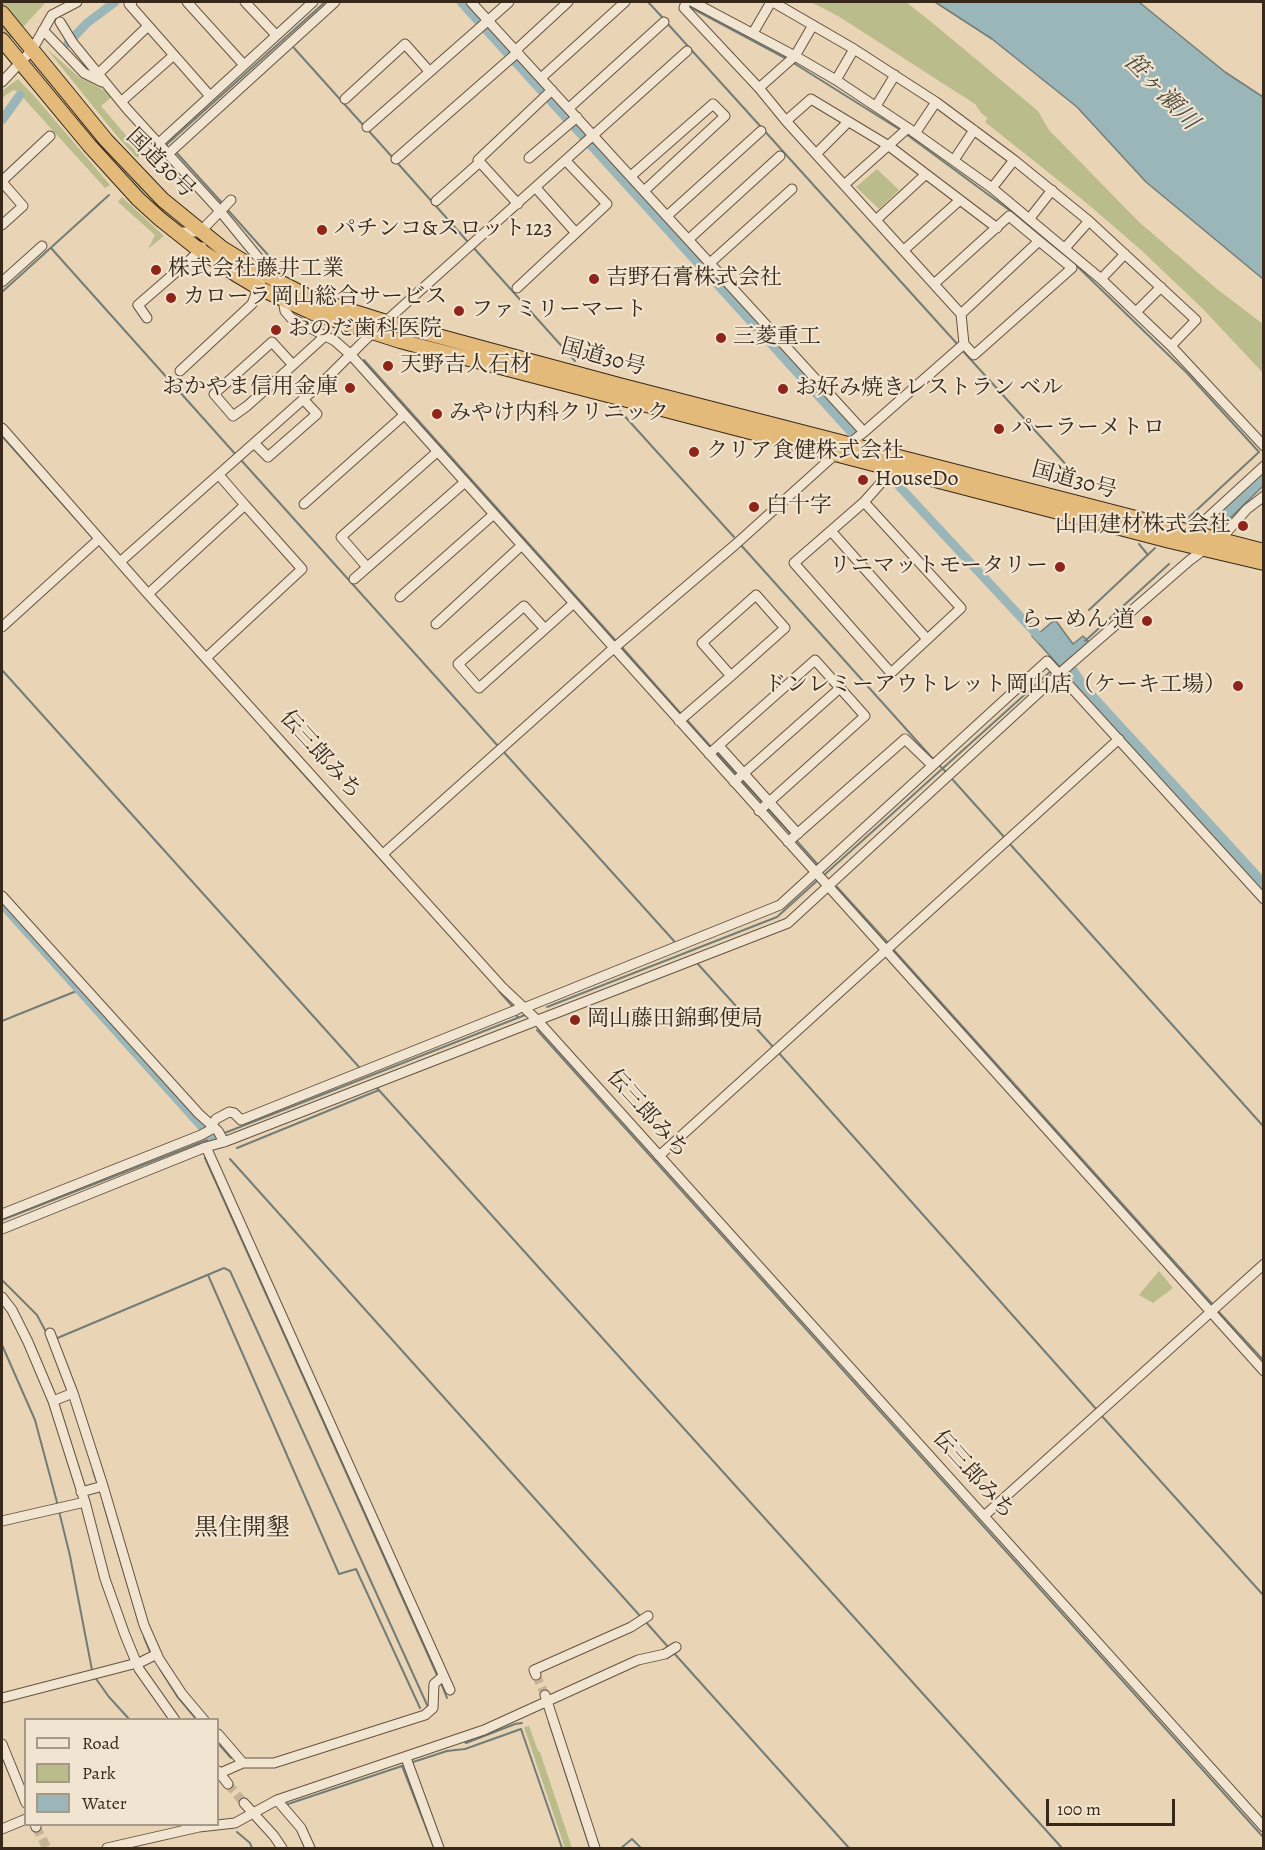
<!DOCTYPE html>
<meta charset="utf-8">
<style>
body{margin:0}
#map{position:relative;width:1265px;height:1850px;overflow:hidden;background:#e9d5b6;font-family:Alegreya,serif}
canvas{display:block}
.frame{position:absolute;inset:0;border:3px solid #372819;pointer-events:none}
.legend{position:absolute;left:24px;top:1718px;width:195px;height:108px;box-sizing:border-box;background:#f1e4d0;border:2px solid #a79987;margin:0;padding:8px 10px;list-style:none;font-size:18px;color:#372819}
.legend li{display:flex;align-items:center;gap:12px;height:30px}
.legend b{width:30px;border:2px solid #a79987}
.scale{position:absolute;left:1046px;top:1799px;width:129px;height:27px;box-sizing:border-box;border:3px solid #372819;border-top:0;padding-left:8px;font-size:18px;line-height:21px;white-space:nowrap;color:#372819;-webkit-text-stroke:4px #f1e4d0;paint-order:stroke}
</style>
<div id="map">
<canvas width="1265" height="1850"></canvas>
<div class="frame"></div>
<ul class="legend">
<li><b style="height:8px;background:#f1e4d0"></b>Road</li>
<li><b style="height:16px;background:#babc8b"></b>Park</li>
<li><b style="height:16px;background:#9bb6b8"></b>Water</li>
</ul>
<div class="scale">100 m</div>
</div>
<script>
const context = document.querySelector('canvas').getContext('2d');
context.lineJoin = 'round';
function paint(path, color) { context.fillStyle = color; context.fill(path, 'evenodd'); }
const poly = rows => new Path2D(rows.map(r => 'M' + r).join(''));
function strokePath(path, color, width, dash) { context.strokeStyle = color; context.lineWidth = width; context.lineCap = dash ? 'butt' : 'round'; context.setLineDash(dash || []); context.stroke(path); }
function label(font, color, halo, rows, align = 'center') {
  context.font = font + ' Alegreya,"Noto Serif JP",serif'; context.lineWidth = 4.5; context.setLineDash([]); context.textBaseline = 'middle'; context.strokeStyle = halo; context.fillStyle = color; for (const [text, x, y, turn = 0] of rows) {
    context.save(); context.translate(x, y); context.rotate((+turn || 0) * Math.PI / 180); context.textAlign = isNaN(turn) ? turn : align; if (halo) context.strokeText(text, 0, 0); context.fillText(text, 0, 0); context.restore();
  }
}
const green = poly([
 [2,2,46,2,26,24,2,48],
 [811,2,906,2,935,25,1038,111,1049,130,1139,222,1217,289,1263,324,1263,373,1203,309,1141,250,1083,200,985,122,988,118,982,114,975,104,838,16],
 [46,48,79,77,111,94,113,96,101,106,142,154,139,157,136,157,117,136],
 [47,74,172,215,171,218,169,219,144,197,86,132,73,112,44,76],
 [18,79,36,98,110,185,105,188,17,91,13,90,2,98,2,91],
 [877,169,899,190,879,209,856,187],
 [122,197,164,236,148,249,155,235,118,202],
 [1159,1271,1173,1288,1153,1303,1139,1295],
 [529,1726,538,1751,540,1752,572,1848,565,1848,524,1727]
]);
const water = poly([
 [935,2,1139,2,1225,72,1263,97,1263,279,1146,182,1077,107,992,39,935,2],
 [1263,472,1263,486,1219,529,1208,522,1263,472],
 [1056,621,1073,644,1083,636,1089,642,1076,653,1075,656,1072,656,1060,667,1032,636,1035,632,1038,634,1052,622,1056,621]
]);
const stream = poly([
 [648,2,663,18],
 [686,5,787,59],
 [667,23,959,346],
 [294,48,364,126],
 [792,62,902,131],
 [368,130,468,242],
 [906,134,1020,218,1078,267,1187,373,1259,452,1187,519],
 [165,146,325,2],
 [175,151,223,204],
 [147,162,161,149],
 [227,209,285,274],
 [472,246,575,361],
 [51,248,237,456],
 [2,292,109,195],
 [962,350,1089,490],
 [364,360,616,641],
 [620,411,734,537],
 [2,436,92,537],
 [241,460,498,746],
 [740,544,933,759],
 [1139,544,1148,555],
 [1089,610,1155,548],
 [1085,641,1169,564],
 [620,645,682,715],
 [196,654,229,690],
 [1075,669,1077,681],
 [2,670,359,1067],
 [686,719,712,748],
 [270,737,395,875],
 [502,750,674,941],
 [716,752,737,775],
 [940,766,946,772],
 [740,779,763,803],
 [953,780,1005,838],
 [767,808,791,834],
 [795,839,819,866],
 [1009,843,1264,1127],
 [823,876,1051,671],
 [837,887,888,943],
 [891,947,1215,1307],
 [697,963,774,1048],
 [499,991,513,1007],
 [547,1007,777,917,819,879],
 [515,1012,518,1018],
 [2,1021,79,990],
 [537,1030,1264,1838],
 [778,1052,1097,1410],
 [377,1088,1062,1848],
 [222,1134,525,1015],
 [237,1148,379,1090],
 [205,1158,437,1675],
 [230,1159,641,1617],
 [2,1220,217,1136],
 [208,1275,339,1574,356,1569,420,1708],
 [2,1280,37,1315,46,1332],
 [1218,1311,1264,1361],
 [55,1339,224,1268,230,1271,428,1707],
 [2,1345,35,1420,58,1506],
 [1101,1415,1264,1596],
 [93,1471,98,1485],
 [103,1502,139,1623],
 [59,1511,70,1556,92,1670],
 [645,1621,669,1648],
 [144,1637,151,1654],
 [673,1652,849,1848],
 [160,1669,177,1696,197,1720],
 [94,1676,109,1697,130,1720],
 [441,1683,447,1698],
 [549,1722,590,1848],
 [465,1742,466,1743,515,1724,522,1723],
 [218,1743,231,1758],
 [2,1756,10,1775],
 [410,1763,447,1751,465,1749,521,1729,562,1848],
 [402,1766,434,1848],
 [285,1805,405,1765],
 [237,1832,250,1843,252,1848],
 [301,1838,305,1848],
 [621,1848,632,1839,641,1848]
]);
const canal = poly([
 [461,2,852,433],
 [68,43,87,23,115,2],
 [2,120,20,95],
 [899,486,1042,640],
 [2,904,212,1138]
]);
const river = poly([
 [1070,671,1082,689,1264,888]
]);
const minorTunnel = poly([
 [536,1675,545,1695],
 [228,1784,244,1803],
 [36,1827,47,1848]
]);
const minor = poly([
 [132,2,129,4,210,96],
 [187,2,244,65],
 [245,2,276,35],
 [471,2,864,432],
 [686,2,684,8,759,88,786,121,961,314],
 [693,2,795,56,836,80,908,128,992,188,1101,279,1171,346,1264,446],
 [773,2,854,49,936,102,1014,160,1089,221,1196,320,1171,346],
 [60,22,73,43,127,109,220,211,266,267,252,304,180,371],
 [43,30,84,73,102,82],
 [753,33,771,2],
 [516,50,568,2],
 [98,74,148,26],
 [541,78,625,2],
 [836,80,854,49],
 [2,82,32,50,52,15,77,2],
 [759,88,795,56,813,25],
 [345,99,405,44,429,71],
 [122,101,174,55],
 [876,106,895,75],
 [569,108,664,22],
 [786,121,811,99,889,146,997,228],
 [367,127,509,2],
 [916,132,936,102],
 [159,143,313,2],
 [168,154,335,2],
 [816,154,848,122],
 [529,158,577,117],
 [396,159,518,52],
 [954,160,974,130],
 [631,176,713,104,725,116,644,191],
 [2,181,50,136],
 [2,182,23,206,2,225],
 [844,185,908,128],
 [536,188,576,233],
 [992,188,1014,160],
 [436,201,480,162],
 [518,204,478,160,552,90],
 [667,216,761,131],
 [1030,218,1052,190],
 [876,220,926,174],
 [176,232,200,232,231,200],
 [689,239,780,156],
 [1065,248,1089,221],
 [904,250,960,200],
 [710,263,792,189],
 [1101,279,1125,254],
 [2,282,42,246],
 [934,284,1009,216,1039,241,1072,268,974,355,964,344,961,314,1039,241],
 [517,288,607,204,566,161],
 [283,300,285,311,291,318,335,341,351,355,1264,1371],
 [1136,312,1161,287],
 [147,318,138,305,191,259,202,247],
 [293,365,272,342,214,394,233,416,247,406,293,365,325,336],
 [2,428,148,594,502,987,537,1020,1264,1827],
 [254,443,268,457,317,414,303,399],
 [219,475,245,505],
 [864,502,961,608,891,673,794,563,864,502],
 [864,502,888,475,892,464],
 [304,504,404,415],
 [831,531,927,639],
 [1197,539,1203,522,1264,466],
 [1216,540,1226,533,1247,509,1264,496],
 [120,562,325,380,365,340,687,51],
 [367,567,341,537,437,452],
 [354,579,465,482],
 [148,594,245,505,302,569,206,658],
 [400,597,494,514],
 [436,624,522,545],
 [2,627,99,539],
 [545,629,524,606,458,664,479,688,574,603],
 [679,721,731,676,785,628,756,595,702,643,731,676],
 [719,746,798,834],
 [709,754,815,660,865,716,759,811],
 [734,782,840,688],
 [788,842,905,739,932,765],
 [383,854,607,654,736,544,829,460,864,432,964,344],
 [2,896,199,1114,218,1131,224,1142],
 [524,1008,780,905,1047,661,1264,899],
 [211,1126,216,1119,229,1112,234,1113,241,1120,516,1010,522,1006],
 [206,1147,450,1690],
 [659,1156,1119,739],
 [2,1214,201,1135,214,1128],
 [2,1229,206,1147,224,1142,788,923,1059,674,1190,560,1205,549],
 [2,1297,12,1310,28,1342,53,1401,85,1502,105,1579,125,1635,139,1669,175,1720],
 [50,1333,73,1393,103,1486,144,1625,159,1659,182,1694,204,1720],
 [53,1401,73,1393],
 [81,1492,103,1486],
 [984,1516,1264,1264],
 [2,1521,85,1502],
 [536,1675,534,1670,631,1627,648,1616],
 [545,1695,595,1848],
 [2,1698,141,1662,157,1654],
 [218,1734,243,1763],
 [2,1744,26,1803],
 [406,1758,439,1848],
 [218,1771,228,1784],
 [218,1774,243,1763,274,1763,425,1715,433,1708,434,1684,443,1676],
 [277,1800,301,1828,310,1848],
 [244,1803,274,1836,282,1848],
 [35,1824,36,1827],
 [2,1829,26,1819],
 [107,1848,199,1827,235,1823,277,1800,484,1730,638,1660,665,1654,676,1647]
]);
const highway = poly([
 [2,13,106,140,163,200,222,248,264,274,313,299,386,322,619,385,1264,551],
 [2,40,89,145,138,199,160,219,194,246,237,275,259,288,313,313,400,341,1170,541,1264,563]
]);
const markers = [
 [322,230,6,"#8f2418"],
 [156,270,6,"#8f2418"],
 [594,279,6,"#8f2418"],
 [171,298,6,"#8f2418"],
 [459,311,6,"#8f2418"],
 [276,330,6,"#8f2418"],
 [721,338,6,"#8f2418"],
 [388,366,6,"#8f2418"],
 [350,388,6,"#8f2418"],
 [783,389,6,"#8f2418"],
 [437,414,6,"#8f2418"],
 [999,429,6,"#8f2418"],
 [694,452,6,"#8f2418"],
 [863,480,6,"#8f2418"],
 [754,507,6,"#8f2418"],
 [1243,526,6,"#8f2418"],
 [1060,567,6,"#8f2418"],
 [1147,621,6,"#8f2418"],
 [1238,686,6,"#8f2418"],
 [575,1020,6,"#8f2418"]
];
const streetNames = [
 ["国道30号",160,164,45],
 ["国道30号",603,358,15],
 ["国道30号",1074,481,15],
 ["伝三郎みち",320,755,48],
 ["伝三郎みち",647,1114,48],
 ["伝三郎みち",973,1475,48]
];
const poiNames = [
 ["パチンコ&スロット123",334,230],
 ["株式会社藤井工業",168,270],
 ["吉野石膏株式会社",606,279],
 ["カローラ岡山総合サービス",183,298],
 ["ファミリーマート",471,311],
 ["おのだ歯科医院",288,330],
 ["三菱重工",733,338],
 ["天野吉人石材",400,366],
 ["おかやま信用金庫",338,388,"right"],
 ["お好み焼きレストラン ベル",795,389],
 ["みやけ内科クリニック",449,414],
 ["パーラーメトロ",1011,429],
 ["クリア食健株式会社",706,452],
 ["HouseDo",875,480],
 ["白十字",766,507],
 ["山田建材株式会社",1231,526,"right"],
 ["リニマットモータリー",1048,567,"right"],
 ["らーめん 道",1135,621,"right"],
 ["ドンレミーアウトレット岡山店（ケーキ工場）",1226,686,"right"],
 ["岡山藤田錦郵便局",587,1020]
];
const waterNames = [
 ["笹ヶ瀬川",1160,92,46]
];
const neighbourhoodNames = [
 ["黒住開墾",242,1529]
];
paint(green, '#babc8b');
paint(water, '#9bb6b8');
strokePath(water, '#737d78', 1.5);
strokePath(stream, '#737d78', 2);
strokePath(canal, '#9bb6b8', 9);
strokePath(river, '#9bb6b8', 15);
strokePath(minorTunnel, '#c5b297', 9, [9, 4.5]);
strokePath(minor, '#645340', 11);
strokePath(highway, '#372819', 16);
strokePath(minor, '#f1e4d0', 9);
strokePath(highway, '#e4ba7b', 14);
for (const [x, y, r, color] of markers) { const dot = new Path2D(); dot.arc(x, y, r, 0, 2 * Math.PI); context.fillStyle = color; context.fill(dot); strokePath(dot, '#f1e4d0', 2); }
label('22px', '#372819', '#f1e4d0', streetNames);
label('22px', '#372819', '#f1e4d0', poiNames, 'left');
label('italic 24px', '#504c41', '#f1e4d0', waterNames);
label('24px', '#372819', '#f1e4d0', neighbourhoodNames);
</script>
